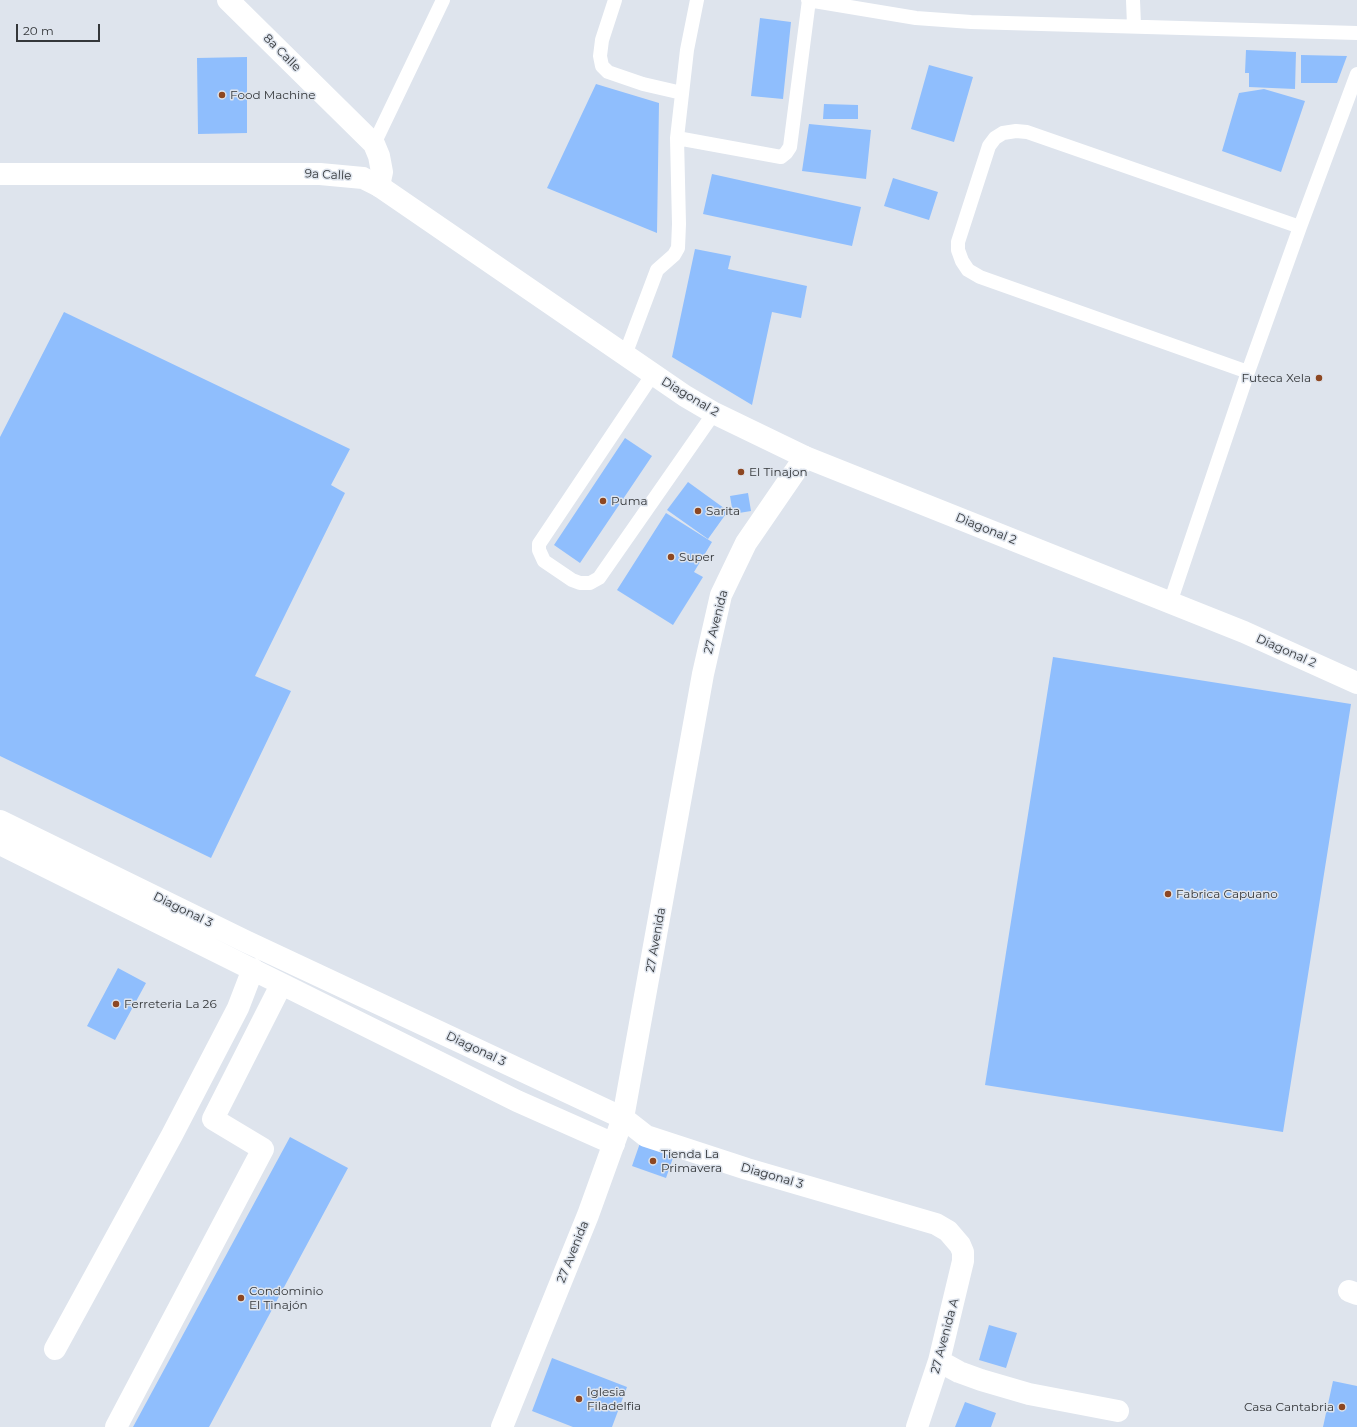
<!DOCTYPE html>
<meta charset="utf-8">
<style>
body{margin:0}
#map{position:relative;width:1357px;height:1427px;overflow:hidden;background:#dee4ed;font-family:Montserrat,sans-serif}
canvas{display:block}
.scale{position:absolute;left:16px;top:24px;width:84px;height:18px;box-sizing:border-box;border:2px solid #34373a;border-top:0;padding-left:5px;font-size:12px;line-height:14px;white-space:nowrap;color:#34373a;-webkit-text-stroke:3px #dee4ed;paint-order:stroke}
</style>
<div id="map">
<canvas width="1357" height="1427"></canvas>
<div class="scale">20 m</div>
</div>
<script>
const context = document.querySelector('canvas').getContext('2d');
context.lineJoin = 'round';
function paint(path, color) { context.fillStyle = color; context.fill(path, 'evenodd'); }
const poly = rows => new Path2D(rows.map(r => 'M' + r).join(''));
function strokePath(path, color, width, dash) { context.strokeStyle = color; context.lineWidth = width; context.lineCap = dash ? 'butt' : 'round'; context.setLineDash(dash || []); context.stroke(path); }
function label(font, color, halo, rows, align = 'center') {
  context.font = font + ' Montserrat,sans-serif'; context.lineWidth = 3; context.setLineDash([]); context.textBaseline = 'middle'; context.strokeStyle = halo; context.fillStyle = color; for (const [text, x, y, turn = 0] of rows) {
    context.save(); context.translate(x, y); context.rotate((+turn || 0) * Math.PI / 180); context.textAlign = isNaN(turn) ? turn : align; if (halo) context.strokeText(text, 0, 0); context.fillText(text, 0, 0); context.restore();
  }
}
const building = poly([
 [760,18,791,22,783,99,751,96],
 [1246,50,1296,52,1295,89,1249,87,1249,73,1245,73],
 [1301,55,1347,56,1337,83,1301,83],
 [247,57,247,133,198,134,197,58],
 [929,65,973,77,954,142,911,129],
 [596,84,659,103,657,233,547,188],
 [1264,89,1305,101,1281,172,1222,151,1239,93],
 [824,104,858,105,858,119,823,119],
 [809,124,871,130,866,179,802,171],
 [712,174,861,207,852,246,703,214],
 [893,178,938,192,929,220,884,206],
 [695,249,731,256,728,269,807,286,801,318,772,312,752,405,672,357],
 [64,312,350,449,331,485,345,493,255,676,291,691,211,858,0,756,0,437],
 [625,438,652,456,580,563,554,545],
 [688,482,728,511,708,539,667,510],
 [748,493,751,511,733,514,730,496],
 [666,513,712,542,694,572,703,577,673,625,617,590],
 [1053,657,1351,704,1283,1132,985,1085],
 [118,968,146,983,115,1040,87,1026],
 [290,1137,348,1168,209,1427,133,1427],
 [640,1143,674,1155,666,1178,632,1166],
 [989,1325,1017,1333,1006,1368,979,1360],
 [552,1358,627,1387,612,1427,573,1427,532,1411],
 [1333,1381,1357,1386,1357,1427,1323,1427],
 [965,1402,996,1413,991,1427,955,1427]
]);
const service = poly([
 [615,0,602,40,600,56,602,66,608,72,643,84,682,93],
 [808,0,916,18,971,22,1357,33],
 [1133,0,1134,25],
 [677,138,781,157,786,153,790,147,809,0],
 [374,144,443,0],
 [625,355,657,270,674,255,678,248,679,224,677,138,687,50,697,0],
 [1248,372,980,277,968,270,962,261,958,250,958,242,989,146,995,138,1003,133,1016,131,1027,132,1300,227],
 [653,374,539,544,539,550,544,561,572,580,580,583,590,583,599,578,714,413],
 [1170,603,1248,372,1300,227,1357,74]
]);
const minor = poly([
 [228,0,374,144,379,156,382,172,379,186],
 [0,821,245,941,623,1118,646,1136,747,1169,936,1224,948,1231,960,1245,963,1252,963,1261,939,1361,917,1427],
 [0,844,517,1101,614,1144],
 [1349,1291,1357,1294],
 [55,1349,172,1135,238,1008,253,969],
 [939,1361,959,1372,981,1380,1029,1394,1118,1411],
 [116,1427,263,1149,213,1119,281,985]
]);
const tertiary = poly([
 [502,1427,588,1215,623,1118,703,674,721,595,746,543,805,457]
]);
const secondary = poly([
 [0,174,320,174,363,178,379,186,685,396,714,413,805,457,1244,632,1357,683]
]);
const markers = [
 [222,95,4,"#8d4722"],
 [1319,378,4,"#8d4722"],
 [741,472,4,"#8d4722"],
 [603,501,4,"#8d4722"],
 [698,511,4,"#8d4722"],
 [671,557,4,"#8d4722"],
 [1168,894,4,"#8d4722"],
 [116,1004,4,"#8d4722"],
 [653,1161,4,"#8d4722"],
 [241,1298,4,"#8d4722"],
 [579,1399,4,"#8d4722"],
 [1342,1407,4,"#8d4722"]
];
const streetNames = [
 ["8a Calle",282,53,45],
 ["9a Calle",328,175,3],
 ["Diagonal 2",690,397,31],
 ["Diagonal 2",986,529,22],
 ["27 Avenida",716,622,-76],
 ["Diagonal 2",1286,651,24],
 ["Diagonal 3",183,910,26],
 ["27 Avenida",656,940,-80],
 ["Diagonal 3",476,1049,25],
 ["Diagonal 3",772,1176,16],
 ["27 Avenida",573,1252,-68],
 ["27 Avenida A",945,1336,-75]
];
const poiNames = [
 ["Food Machine",230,95],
 ["Futeca Xela",1311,378,"right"],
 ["El Tinajon",749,472],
 ["Puma",611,501],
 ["Sarita",706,511],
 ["Super",679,557],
 ["Fabrica Capuano",1176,894],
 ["Ferreteria La 26",124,1004],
 ["Tienda La",661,1154],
 ["Primavera",661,1168],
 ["Condominio",249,1291],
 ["El Tinajón",249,1305],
 ["Iglesia",587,1392],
 ["Filadelfia",587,1406],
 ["Casa Cantabria",1334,1407,"right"]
];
paint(building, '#8fbefd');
strokePath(service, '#fff', 14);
strokePath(minor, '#fff', 22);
strokePath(tertiary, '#fff', 22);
strokePath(secondary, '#fff', 22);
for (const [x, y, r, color] of markers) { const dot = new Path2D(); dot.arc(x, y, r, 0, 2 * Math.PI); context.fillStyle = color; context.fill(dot); strokePath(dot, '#dee4ed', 1.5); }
label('12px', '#34373a', '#dee4ed', streetNames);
label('12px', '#34373a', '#dee4ed', poiNames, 'left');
</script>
